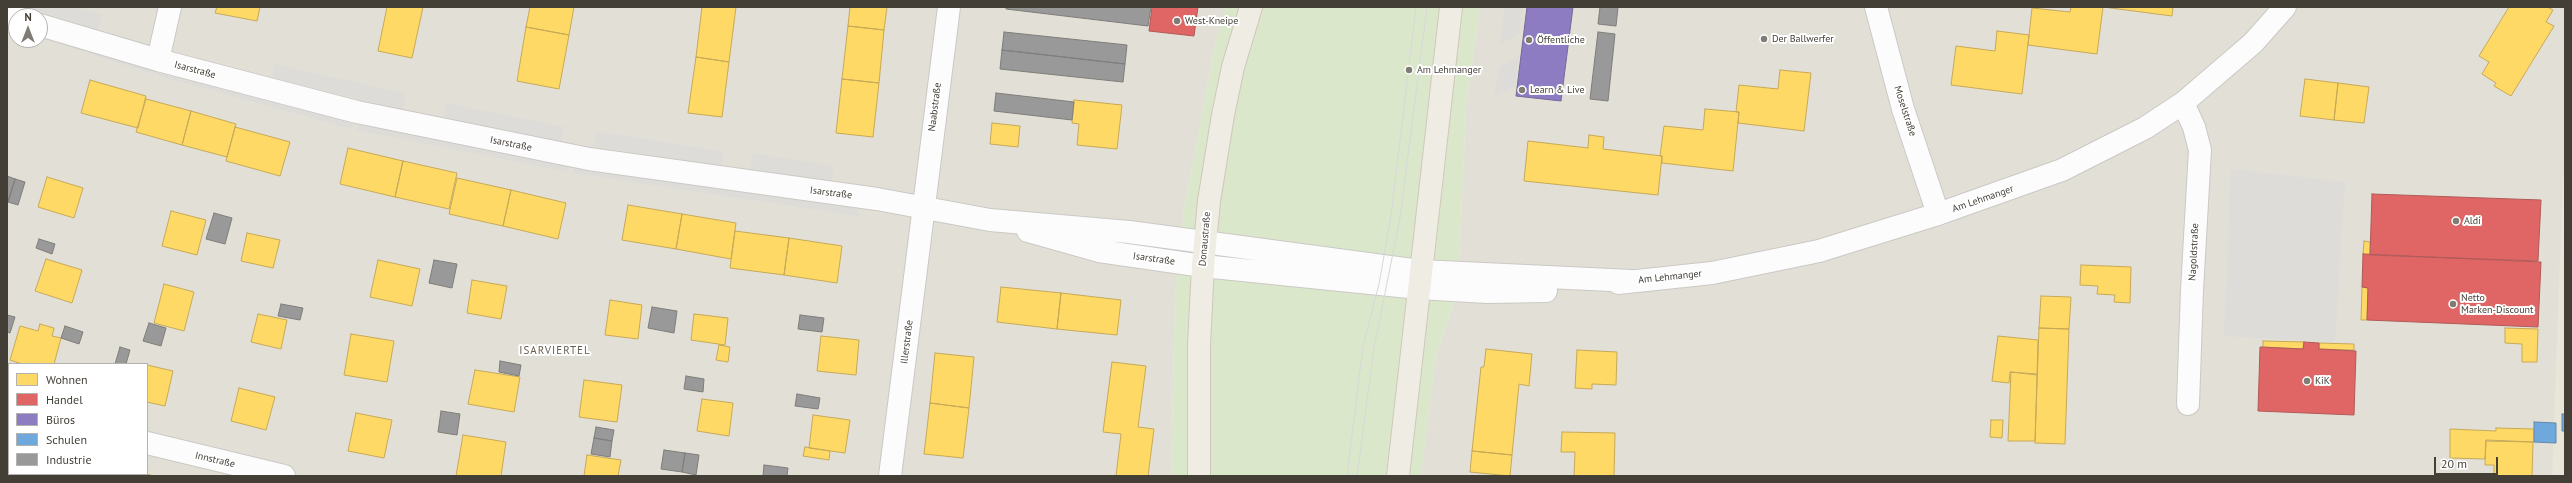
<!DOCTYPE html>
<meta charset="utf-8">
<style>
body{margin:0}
#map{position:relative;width:2572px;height:483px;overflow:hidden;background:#eeede9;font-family:"PT Sans",sans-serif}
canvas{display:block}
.frame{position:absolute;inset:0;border:8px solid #433e36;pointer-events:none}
.legend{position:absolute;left:8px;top:363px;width:140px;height:112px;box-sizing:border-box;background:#fff;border:1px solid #b4b2af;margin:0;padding:5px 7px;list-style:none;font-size:12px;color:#433e36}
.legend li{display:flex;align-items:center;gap:8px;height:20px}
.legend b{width:20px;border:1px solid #b4b2af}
.north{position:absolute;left:8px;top:8px;width:40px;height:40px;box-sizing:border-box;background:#fff;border:1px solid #b4b2af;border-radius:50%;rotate:0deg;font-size:11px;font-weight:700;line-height:16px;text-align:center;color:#433e36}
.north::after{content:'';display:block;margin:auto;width:14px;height:18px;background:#7f7b75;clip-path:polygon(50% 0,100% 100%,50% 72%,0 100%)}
.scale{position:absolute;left:2434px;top:457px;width:64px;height:18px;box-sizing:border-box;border:2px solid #433e36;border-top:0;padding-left:5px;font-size:12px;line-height:14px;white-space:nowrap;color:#433e36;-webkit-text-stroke:3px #fff;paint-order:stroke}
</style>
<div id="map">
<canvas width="2572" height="483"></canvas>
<div class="frame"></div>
<ul class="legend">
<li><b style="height:11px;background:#ffd966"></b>Wohnen</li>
<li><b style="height:11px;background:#e06666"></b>Handel</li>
<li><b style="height:11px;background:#8e7cc3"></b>Büros</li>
<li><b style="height:11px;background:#6fa8dc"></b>Schulen</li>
<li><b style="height:11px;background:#999"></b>Industrie</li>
</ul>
<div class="north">N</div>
<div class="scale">20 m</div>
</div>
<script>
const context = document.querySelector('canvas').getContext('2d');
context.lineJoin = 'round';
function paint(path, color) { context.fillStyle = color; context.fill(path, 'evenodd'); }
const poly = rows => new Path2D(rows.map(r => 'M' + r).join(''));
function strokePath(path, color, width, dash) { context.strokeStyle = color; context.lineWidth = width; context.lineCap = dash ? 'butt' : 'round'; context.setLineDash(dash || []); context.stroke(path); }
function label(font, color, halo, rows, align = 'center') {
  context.font = font + ' "PT Sans",sans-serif'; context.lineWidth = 4; context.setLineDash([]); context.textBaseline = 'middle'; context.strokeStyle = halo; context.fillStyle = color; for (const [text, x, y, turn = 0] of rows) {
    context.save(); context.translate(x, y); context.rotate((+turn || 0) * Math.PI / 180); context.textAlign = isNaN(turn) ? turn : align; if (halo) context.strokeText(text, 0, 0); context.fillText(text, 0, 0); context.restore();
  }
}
const residential = poly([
 [7,7,1226,7,1215,44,1184,209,1175,294,1171,476,7,476],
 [16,16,40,16,40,40,16,40],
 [9,364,147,364,147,474,9,474],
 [1480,7,2565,7,2565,476,1421,476,1436,356,1458,290,1466,107]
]);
const education = poly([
 [2563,178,2565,178,2565,476,2552,476]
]);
const green = poly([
 [1226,7,1480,7,1466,107,1458,290,1436,356,1421,476,1171,476,1175,294,1184,209,1215,44]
]);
const parking = poly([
 [27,7,78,7,103,15,98,30],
 [1505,7,1523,7,1519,34,1500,44],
 [40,32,354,122,352,129,163,77,40,38],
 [1519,57,1515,86,1494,96,1499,67],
 [275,64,406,94,403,110,272,77],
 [446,103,564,127,561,142,443,119],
 [359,123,570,166,568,172,357,130],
 [596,131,724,152,721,166,593,146],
 [753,153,834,166,832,181,750,170],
 [573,166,858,205,859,216,572,173],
 [2231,169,2345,182,2335,342,2224,336]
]);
const homes = poly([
 [217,7,260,7,257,21,215,13,217,7],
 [387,7,423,7,412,58,378,51,387,7],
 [530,7,574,7,569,35,526,27,530,7],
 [702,7,736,7,729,62,696,57,702,7],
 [850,7,887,7,884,30,848,26,850,7],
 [2071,7,2103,7,2097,54,2028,45,2032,8,2070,12,2071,7],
 [2103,7,2173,7,2172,16,2103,7],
 [2509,7,2547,7,2553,10,2546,22,2554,26,2511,96,2494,86,2496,83,2482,74,2489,62,2479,56,2509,7],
 [848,26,884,30,879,83,842,79,848,26],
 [526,27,569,35,559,89,517,81,526,27],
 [1997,31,2029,35,2022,94,1951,85,1956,46,1995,51,1997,31],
 [696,57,729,62,722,117,688,113,696,57],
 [1780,70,1811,73,1804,131,1738,123,1739,112,1736,112,1739,85,1778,89,1780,70],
 [842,79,879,83,873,137,836,133,842,79],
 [2305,79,2338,83,2334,120,2300,116,2305,79],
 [90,80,146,96,138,128,81,113,90,80],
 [2338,83,2369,87,2364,123,2334,120,2338,83],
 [146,99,191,111,182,145,136,132,146,99],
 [1074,100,1122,105,1117,149,1077,145,1079,124,1072,123,1074,100],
 [1705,109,1739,112,1733,171,1662,163,1662,156,1660,156,1664,126,1703,130,1705,109],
 [191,111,236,124,227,157,182,145,191,111],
 [992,123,1020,126,1018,147,990,144,992,123],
 [235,127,290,142,280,176,226,161,235,127],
 [1589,135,1604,137,1603,149,1662,156,1658,195,1524,181,1528,141,1588,148,1589,135],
 [348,148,403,161,395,197,340,184,348,148],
 [403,161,457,173,449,209,395,197,403,161],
 [47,177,83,188,74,218,38,207,47,177],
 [457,178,511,190,503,226,449,214,457,178],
 [511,190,566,203,558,239,503,226,511,190],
 [628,205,682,214,676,249,622,240,628,205],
 [171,211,206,220,197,255,162,246,171,211],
 [682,214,736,223,731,259,676,249,682,214],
 [735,231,789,238,784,275,730,268,735,231],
 [247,233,280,240,273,268,241,261,247,233],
 [789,238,842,246,837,283,784,275,789,238],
 [2364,241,2370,242,2370,255,2363,254,2364,241],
 [46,259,82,270,72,303,35,291,46,259],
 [378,260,420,269,412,306,370,297,378,260],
 [2081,265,2131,267,2130,303,2114,302,2115,295,2097,294,2098,286,2080,285,2081,265],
 [472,280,507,286,501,319,467,313,472,280],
 [164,284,194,292,184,331,154,323,164,284],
 [1001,287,1061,293,1057,329,997,322,1001,287],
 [2362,287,2368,288,2367,320,2361,320,2362,287],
 [1061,293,1121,300,1117,335,1057,329,1061,293],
 [2041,296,2071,297,2069,329,2039,328,2041,296],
 [610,300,642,305,638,339,605,335,610,300],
 [258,314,287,320,281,349,251,342,258,314],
 [694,314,728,318,725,345,691,340,694,314],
 [40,324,54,328,52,336,61,338,54,364,22,364,10,360,20,326,38,331,40,324],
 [2039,328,2069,329,2065,444,2035,443,2039,328],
 [2505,328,2538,329,2537,362,2522,362,2522,344,2505,343,2505,328],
 [351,334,394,341,387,382,344,375,351,334],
 [821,336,859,340,856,375,817,371,821,336],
 [1998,336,2038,340,2037,374,2010,372,2009,383,1992,381,1998,336],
 [2263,341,2304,342,2303,349,2263,347,2263,341],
 [2319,343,2354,344,2354,350,2319,349,2319,343],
 [719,345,730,347,728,362,716,360,719,345],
 [1486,349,1532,354,1529,386,1519,384,1512,455,1472,451,1481,367,1484,367,1486,349],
 [1577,350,1617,352,1616,385,1592,384,1592,389,1575,388,1577,350],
 [935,353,974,357,969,408,930,403,935,353],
 [1112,362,1146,366,1138,427,1154,429,1148,476,1116,476,1121,434,1103,432,1112,362],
 [147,365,173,371,165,406,147,402,147,365],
 [475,370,520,377,514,412,468,404,475,370],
 [2011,372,2037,375,2035,441,2008,441,2011,372],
 [584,380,622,385,617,422,579,417,584,380],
 [239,388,275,397,266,430,231,421,239,388],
 [702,399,733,403,729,436,697,431,702,399],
 [930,403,969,408,963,458,924,454,930,403],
 [356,413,392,420,384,458,348,451,356,413],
 [813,415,850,420,845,453,809,448,813,415],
 [1991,420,2003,420,2002,438,1990,437,1991,420],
 [2496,428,2534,429,2534,442,2486,440,2485,459,2450,458,2450,429,2496,431,2496,428],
 [7,432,9,433,7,468,7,432],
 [1562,432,1615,433,1614,476,1574,476,1575,452,1561,452,1562,432],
 [463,435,506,442,501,476,456,476,463,435],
 [2486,441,2533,442,2532,476,2485,476,2494,475,2494,465,2485,465,2486,441],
 [805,447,830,451,829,460,803,456,805,447],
 [1472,451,1512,455,1510,476,1470,472,1472,451],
 [587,455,621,460,618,476,584,476,587,455],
 [57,474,98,474,97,476,56,476,57,474],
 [120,474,147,474,154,476,120,476,120,474]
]);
const shops = poly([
 [1152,7,1198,7,1194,36,1149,31,1152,7],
 [2372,194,2541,200,2538,261,2370,255,2372,194],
 [2363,254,2541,262,2538,327,2367,320,2368,288,2362,287,2363,254],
 [2304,342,2319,343,2319,349,2356,351,2354,415,2258,411,2260,347,2303,349,2304,342]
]);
const offices = poly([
 [1527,7,1573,7,1561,101,1516,96,1527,7]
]);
const schools = poly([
 [2562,414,2565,414,2565,431,2562,431,2562,414],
 [2534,422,2556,423,2556,443,2534,442,2534,422]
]);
const industry = poly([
 [1006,7,1151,7,1148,26,1006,9,1006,7],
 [1600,7,1618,7,1616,26,1598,24,1600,7],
 [1004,32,1127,45,1125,64,1002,50,1004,32],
 [1598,32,1615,34,1608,101,1590,99,1598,32],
 [1002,50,1125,64,1123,82,1000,69,1002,50],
 [996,93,1074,102,1072,120,994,111,996,93],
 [7,176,15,179,8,202,7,202,7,176],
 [15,179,25,182,18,205,8,202,15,179],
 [214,213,232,218,225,244,206,239,214,213],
 [39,239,55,244,52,254,36,248,39,239],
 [434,260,457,264,452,288,429,283,434,260],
 [281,304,303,308,300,320,278,316,281,304],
 [652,307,677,311,674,333,648,328,652,307],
 [7,315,15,317,10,333,7,332,7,315],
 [800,315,824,318,822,332,798,329,800,315],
 [149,323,166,328,161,346,143,341,149,323],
 [65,326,83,332,79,344,61,338,65,326],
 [120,347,130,350,126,364,115,364,120,347],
 [500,361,521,365,519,376,499,372,500,361],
 [686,376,704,379,703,392,684,389,686,376],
 [797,394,820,398,818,409,795,406,797,394],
 [441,411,460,414,457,435,438,432,441,411],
 [596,427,614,430,612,441,594,438,596,427],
 [594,438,612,441,610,457,591,454,594,438],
 [664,450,685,453,682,472,661,469,664,450],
 [685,453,699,455,696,475,682,472,685,453],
 [764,465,788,468,787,476,763,476,764,465]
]);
const minor = poly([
 [1876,7,1903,109,1938,214],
 [7,13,16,16],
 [40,25,158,60,357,112,589,159,877,199,990,220,1129,232,1420,271,1632,281],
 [158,60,170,7],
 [2183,103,2194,127,2200,150,2192,290,2188,404],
 [1028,231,1099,251,1203,266,1419,288,1487,292,1546,291],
 [1618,283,1712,273,1819,251,1938,214,2062,170,2145,128,2183,103,2253,43,2285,7],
 [7,403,9,404],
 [147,443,284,476],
 [890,476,949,7]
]);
const major = poly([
 [1199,476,1199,345,1203,266,1209,201,1223,115,1233,67,1251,7],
 [1398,476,1451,7]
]);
const tram = poly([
 [1347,476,1363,346,1379,284,1391,216,1416,7],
 [1357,476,1374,348,1400,218,1427,7]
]);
const markers = [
 [1177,21,4,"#7f7b75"],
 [1764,39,4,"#7f7b75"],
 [1529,40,4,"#7f7b75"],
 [1409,70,4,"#7f7b75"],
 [1522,90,4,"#7f7b75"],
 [2456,221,4,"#7f7b75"],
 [2453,304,4,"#7f7b75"],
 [2307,381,4,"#7f7b75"]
];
const poiNames = [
 ["West-Kneipe",1185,21],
 ["Der Ballwerfer",1772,39],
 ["Öffentliche",1537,40],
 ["Am Lehmanger",1417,70],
 ["Learn & Live",1530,90],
 ["Aldi",2464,221],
 ["Netto",2461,298],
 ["Marken-Discount",2461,310],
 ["KiK",2315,381]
];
const streetNames = [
 ["Isarstraße",195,70,15],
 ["Naabstraße",935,107,-83],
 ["Moselstraße",1905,111,72],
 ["Isarstraße",511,144,11],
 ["Isarstraße",831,193,7],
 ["Am Lehmanger",1983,199,-19],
 ["Donaustraße",1205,239,-85],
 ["Nagoldstraße",2194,252,-87],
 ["Isarstraße",1154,259,8],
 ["Am Lehmanger",1670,277,-6],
 ["Illerstraße",907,342,-83],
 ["Innstraße",215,460,13]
];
const neighbourhoodNames = [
 ["ISARVIERTEL",555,351]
];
paint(residential, '#e2dfd6');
paint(education, '#e8e5d9');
paint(green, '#dbe7cb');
paint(parking, '#dddcd8');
paint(homes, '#ffd966');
strokePath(homes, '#c7aa58', 1);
paint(shops, '#e06666');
strokePath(shops, '#b15a58', 1);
paint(offices, '#8e7cc3');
strokePath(offices, '#786999', 1);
paint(schools, '#6fa8dc');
strokePath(schools, '#6288aa', 1);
paint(industry, '#999');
strokePath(industry, '#7f7e7b', 1);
strokePath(minor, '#cbc9c5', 24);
strokePath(major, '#cfc8b8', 24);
strokePath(minor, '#fcfcfc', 22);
strokePath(major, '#efece4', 22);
strokePath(tram, '#d8d8d7', 1);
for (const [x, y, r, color] of markers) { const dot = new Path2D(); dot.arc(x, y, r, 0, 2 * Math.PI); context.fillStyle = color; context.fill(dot); strokePath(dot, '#fff', 1.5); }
label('10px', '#433e36', '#fff', poiNames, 'left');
label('10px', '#433e36', '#fff', streetNames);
context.letterSpacing = '1px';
label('11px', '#655c4e', '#fff', neighbourhoodNames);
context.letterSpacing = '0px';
</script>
